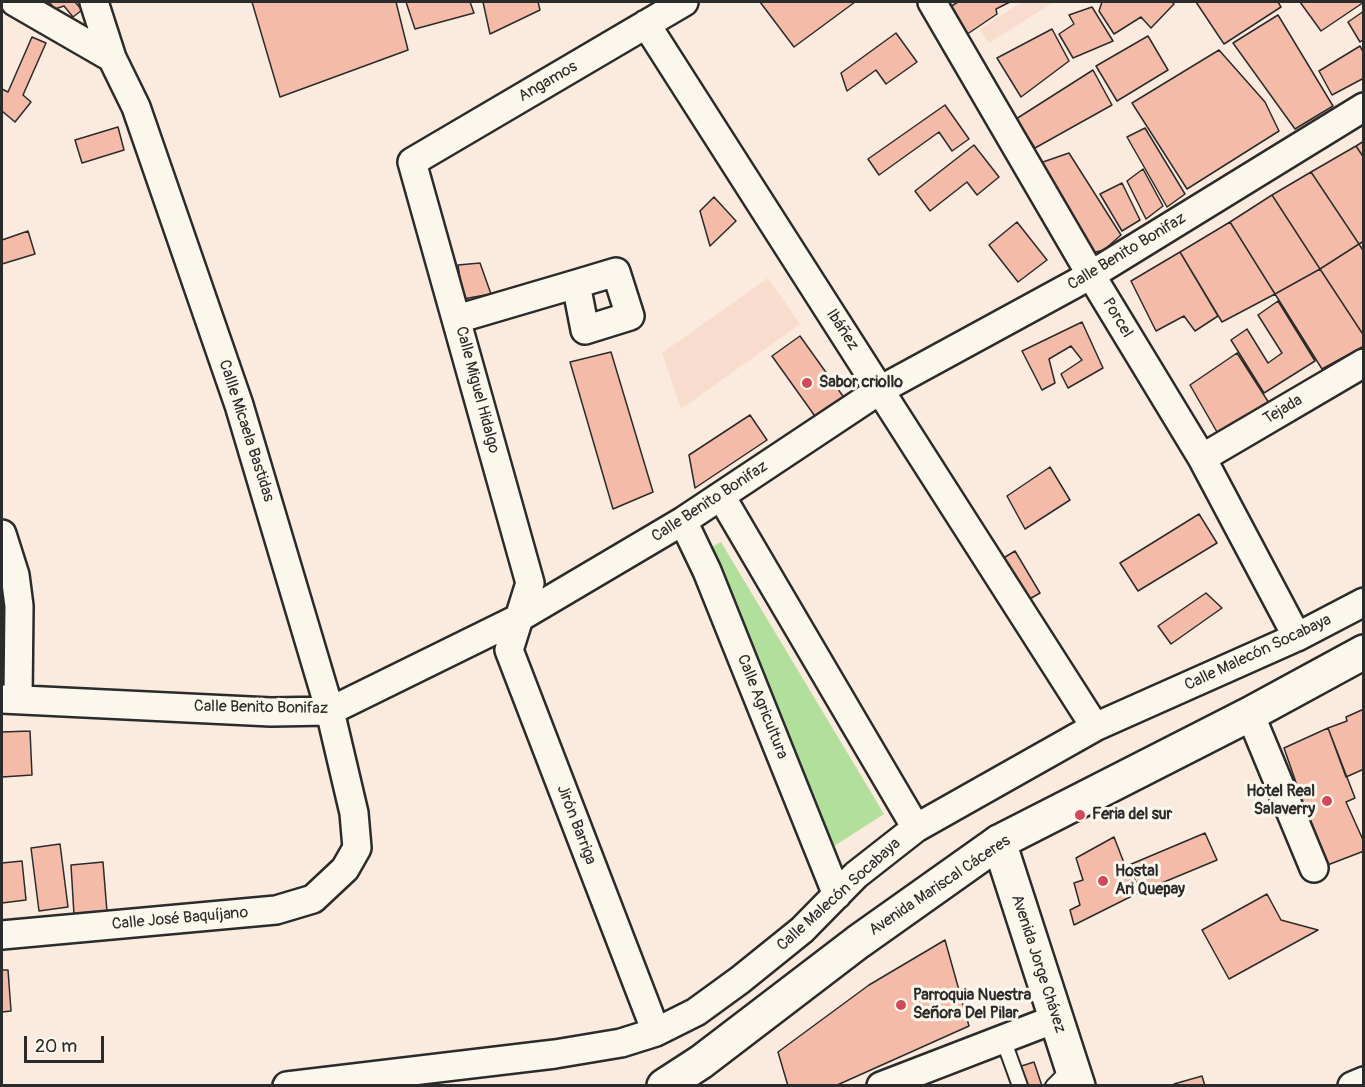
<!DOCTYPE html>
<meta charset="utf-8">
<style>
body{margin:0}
#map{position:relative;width:1365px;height:1087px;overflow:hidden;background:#faebde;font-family:Pangolin,sans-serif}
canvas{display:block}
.frame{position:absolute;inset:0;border:3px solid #2b2b2b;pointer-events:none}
.scale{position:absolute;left:24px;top:1036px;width:80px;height:27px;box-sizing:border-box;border:3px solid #2b2b2b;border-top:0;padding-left:8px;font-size:18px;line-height:21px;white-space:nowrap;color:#2b2b2b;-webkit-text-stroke:4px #fbf7ec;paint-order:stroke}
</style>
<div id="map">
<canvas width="1365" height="1087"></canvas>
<div class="frame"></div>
<div class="scale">20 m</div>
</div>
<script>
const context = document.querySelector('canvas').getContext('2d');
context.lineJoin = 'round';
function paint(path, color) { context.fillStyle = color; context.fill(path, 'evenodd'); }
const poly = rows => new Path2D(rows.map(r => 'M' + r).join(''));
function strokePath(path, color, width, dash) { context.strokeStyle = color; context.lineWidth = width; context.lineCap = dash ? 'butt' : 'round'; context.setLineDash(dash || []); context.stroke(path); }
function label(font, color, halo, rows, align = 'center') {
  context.font = font + ' Pangolin,sans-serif'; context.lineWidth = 6; context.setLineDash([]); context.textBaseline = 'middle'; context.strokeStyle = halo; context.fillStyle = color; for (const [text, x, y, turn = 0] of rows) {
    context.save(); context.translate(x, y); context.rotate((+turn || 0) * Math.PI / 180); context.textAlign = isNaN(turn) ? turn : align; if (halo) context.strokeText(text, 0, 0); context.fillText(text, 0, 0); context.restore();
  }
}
const built = poly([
 [1022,2,1054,2,989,43,980,29],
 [768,278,800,324,681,409,662,353]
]);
const green = poly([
 [721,542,884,814,825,852,706,550]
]);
const building = poly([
 [49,2,75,2,82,10,73,17,64,6,55,9,49,2],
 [252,2,396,2,408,50,280,97,252,2],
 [406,2,470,2,474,13,415,29,406,2],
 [483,2,538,2,540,10,490,34,483,2],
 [760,2,855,2,794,47,760,2],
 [958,2,1010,2,996,9,997,14,963,37,945,10,958,2],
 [1102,2,1172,2,1174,4,1151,28,1141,17,1114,34,1099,11,1102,2],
 [1196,2,1278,2,1281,7,1224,44,1196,2],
 [1300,2,1364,2,1321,31,1300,2],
 [1092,7,1113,41,1073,58,1059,34,1074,24,1069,15,1092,7],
 [1364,11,1364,39,1360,42,1348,22,1364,11],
 [1278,15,1333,106,1295,129,1233,43,1278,15],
 [1052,29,1069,61,1021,97,997,58,1052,29],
 [896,33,917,62,886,84,876,70,847,91,841,73,896,33],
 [1148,36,1168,70,1117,101,1096,66,1148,36],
 [32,37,46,43,23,95,31,102,15,122,2,111,2,89,8,92,32,37],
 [1360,46,1364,54,1364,78,1332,95,1319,71,1360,46],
 [1219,50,1265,102,1279,131,1187,189,1132,103,1219,50],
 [1093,70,1112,105,1035,148,1016,119,1093,70],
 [945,105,969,139,952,151,939,132,879,175,868,159,945,105],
 [118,127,124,150,82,163,75,140,118,127],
 [1145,128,1185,194,1167,207,1127,137,1145,128],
 [1364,141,1364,158,1356,146,1364,141],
 [974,145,999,177,977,195,967,182,930,211,915,191,974,145],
 [1356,146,1364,158,1364,241,1359,244,1311,172,1356,146],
 [1069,153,1121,235,1104,250,1084,255,1040,163,1069,153],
 [1143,169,1163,206,1146,219,1127,181,1143,169],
 [1311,172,1359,244,1320,269,1272,195,1311,172],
 [1122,183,1140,220,1122,231,1100,194,1122,183],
 [1272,195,1320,269,1275,294,1230,222,1272,195],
 [714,197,736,221,710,246,700,211,714,197],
 [1017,222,1047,260,1018,282,989,245,1017,222],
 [1230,222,1275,294,1222,322,1180,252,1230,222],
 [28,231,35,254,2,264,2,240,28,231],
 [1359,244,1364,252,1364,336,1320,269,1359,244],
 [1180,252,1218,316,1195,331,1184,316,1156,331,1131,281,1180,252],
 [480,263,491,294,463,299,458,265,480,263],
 [1320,269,1364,336,1364,346,1322,369,1275,294,1320,269],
 [1278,301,1315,361,1264,393,1231,340,1247,329,1268,363,1282,353,1258,315,1278,301],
 [1082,322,1103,368,1068,388,1061,374,1082,360,1071,346,1049,359,1055,383,1042,390,1022,351,1082,322],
 [800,336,845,399,817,419,772,356,800,336],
 [611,352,653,492,613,509,570,362,611,352],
 [1237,353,1269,403,1217,432,1190,385,1237,353],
 [750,415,767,440,695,488,689,455,750,415],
 [1050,467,1070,500,1025,529,1007,496,1050,467],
 [1199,514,1217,543,1138,591,1120,563,1199,514],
 [1015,551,1040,593,1021,604,997,562,1015,551],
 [1206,593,1222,608,1171,644,1158,626,1206,593],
 [1364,709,1364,769,1346,777,1328,728,1347,721,1346,717,1364,709],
 [1328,728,1355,798,1346,802,1364,842,1364,851,1325,866,1284,748,1328,728],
 [30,731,32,775,2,777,2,732,30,731],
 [1205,833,1217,860,1140,892,1129,865,1205,833],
 [1114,837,1136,894,1074,925,1070,910,1080,905,1074,883,1083,880,1076,858,1114,837],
 [60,844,68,907,39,911,31,848,60,844],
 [22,861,26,900,2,903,2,863,22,861],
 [103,862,107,912,74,915,71,865,103,862],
 [1267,894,1281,920,1318,930,1229,979,1202,930,1267,894],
 [945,940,969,1026,835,1086,788,1086,778,1052,869,985,945,940],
 [2,970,8,970,11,1011,2,1012,2,970],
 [1034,1062,1042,1086,1014,1086,1009,1070,1034,1062],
 [1202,1076,1205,1086,1174,1084,1202,1076]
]);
const service = poly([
 [1003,1039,1020,1086],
 [1053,1086,1071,1068]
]);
const minor = poly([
 [15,2,112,58],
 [932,2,1091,275,1202,458,1297,637],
 [646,24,1095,727],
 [457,319,576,284,616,272,630,316,585,330,576,284],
 [1202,458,1364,363],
 [721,496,916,828],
 [683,521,707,571,837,895],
 [2,534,15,575,19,606,18,699],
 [2,699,271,712,330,711,519,618,683,521,880,390,1091,275,1364,107],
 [1250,714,1314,868],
 [2,935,276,910,313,899,345,869,357,848,354,813,330,711,239,405,136,107,112,58,94,2],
 [656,1032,509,650,530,583,412,162,684,2],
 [287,1086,555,1054,621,1043,656,1032,696,1012,740,980,802,930,856,875,916,828,1095,727,1297,637,1364,602],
 [881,1086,1055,1019],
 [1352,1086,1364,1081]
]);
const secondary = poly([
 [999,842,1078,1086]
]);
const primary = poly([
 [664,1086,701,1062,858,942,999,842,1250,714,1364,652]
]);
const markers = [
 [807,383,6,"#d1495b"],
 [1327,801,6,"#d1495b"],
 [1080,815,6,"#d1495b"],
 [1103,881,6,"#d1495b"],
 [901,1005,6,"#d1495b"]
];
const streetNames = [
 ["Angamos",548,82,-30],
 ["Calle Benito Bonifaz",1127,252,-31],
 ["Porcel",1117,318,59],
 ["Ibáñez",842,330,57],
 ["Calle Miguel Hidalgo",477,390,75],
 ["Tejada",1283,410,-31],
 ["Callle Micaela Bastidas",246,431,72],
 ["Calle Benito Bonifaz",710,502,-33],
 ["Calle Malecón Socabaya",1258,653,-25],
 ["Calle Agricultura",762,707,68],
 ["Calle Benito Bonifaz",261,708,1],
 ["Jirón Barriga",576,825,69],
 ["Avenida Mariscal Cáceres",940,886,-34],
 ["Calle Malecón Socabaya",839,895,-42],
 ["Calle José Baquíjano",180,919,-5],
 ["Avenida Jorge Chávez",1038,964,72]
];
const poiNames = [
 ["Sabor criollo",819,383],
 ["Hotel Real",1315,792,"right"],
 ["Salaverry",1315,810,"right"],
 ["Feria del sur",1092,815],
 ["Hostal",1115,872],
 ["Ari Quepay",1115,890],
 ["Parroquia Nuestra",913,996],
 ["Señora Del Pilar",913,1014]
];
paint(built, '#f8ddce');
paint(green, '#b3df9d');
paint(building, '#f4bca8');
strokePath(building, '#2b2b2b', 1.5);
strokePath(service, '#2b2b2b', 18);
strokePath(minor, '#2b2b2b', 32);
strokePath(secondary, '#2b2b2b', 38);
strokePath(primary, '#2b2b2b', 38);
strokePath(service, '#fbf7ec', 14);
strokePath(minor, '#fbf7ec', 27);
strokePath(secondary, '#fbf7ec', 33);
strokePath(primary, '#fbf7ec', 33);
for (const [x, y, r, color] of markers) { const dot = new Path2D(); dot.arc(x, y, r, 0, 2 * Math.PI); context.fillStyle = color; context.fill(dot); strokePath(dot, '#fbf7ec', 2); }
label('16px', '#2b2b2b', '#fbf7ec', streetNames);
label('bold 16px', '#2b2b2b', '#fbf7ec', poiNames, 'left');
</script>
